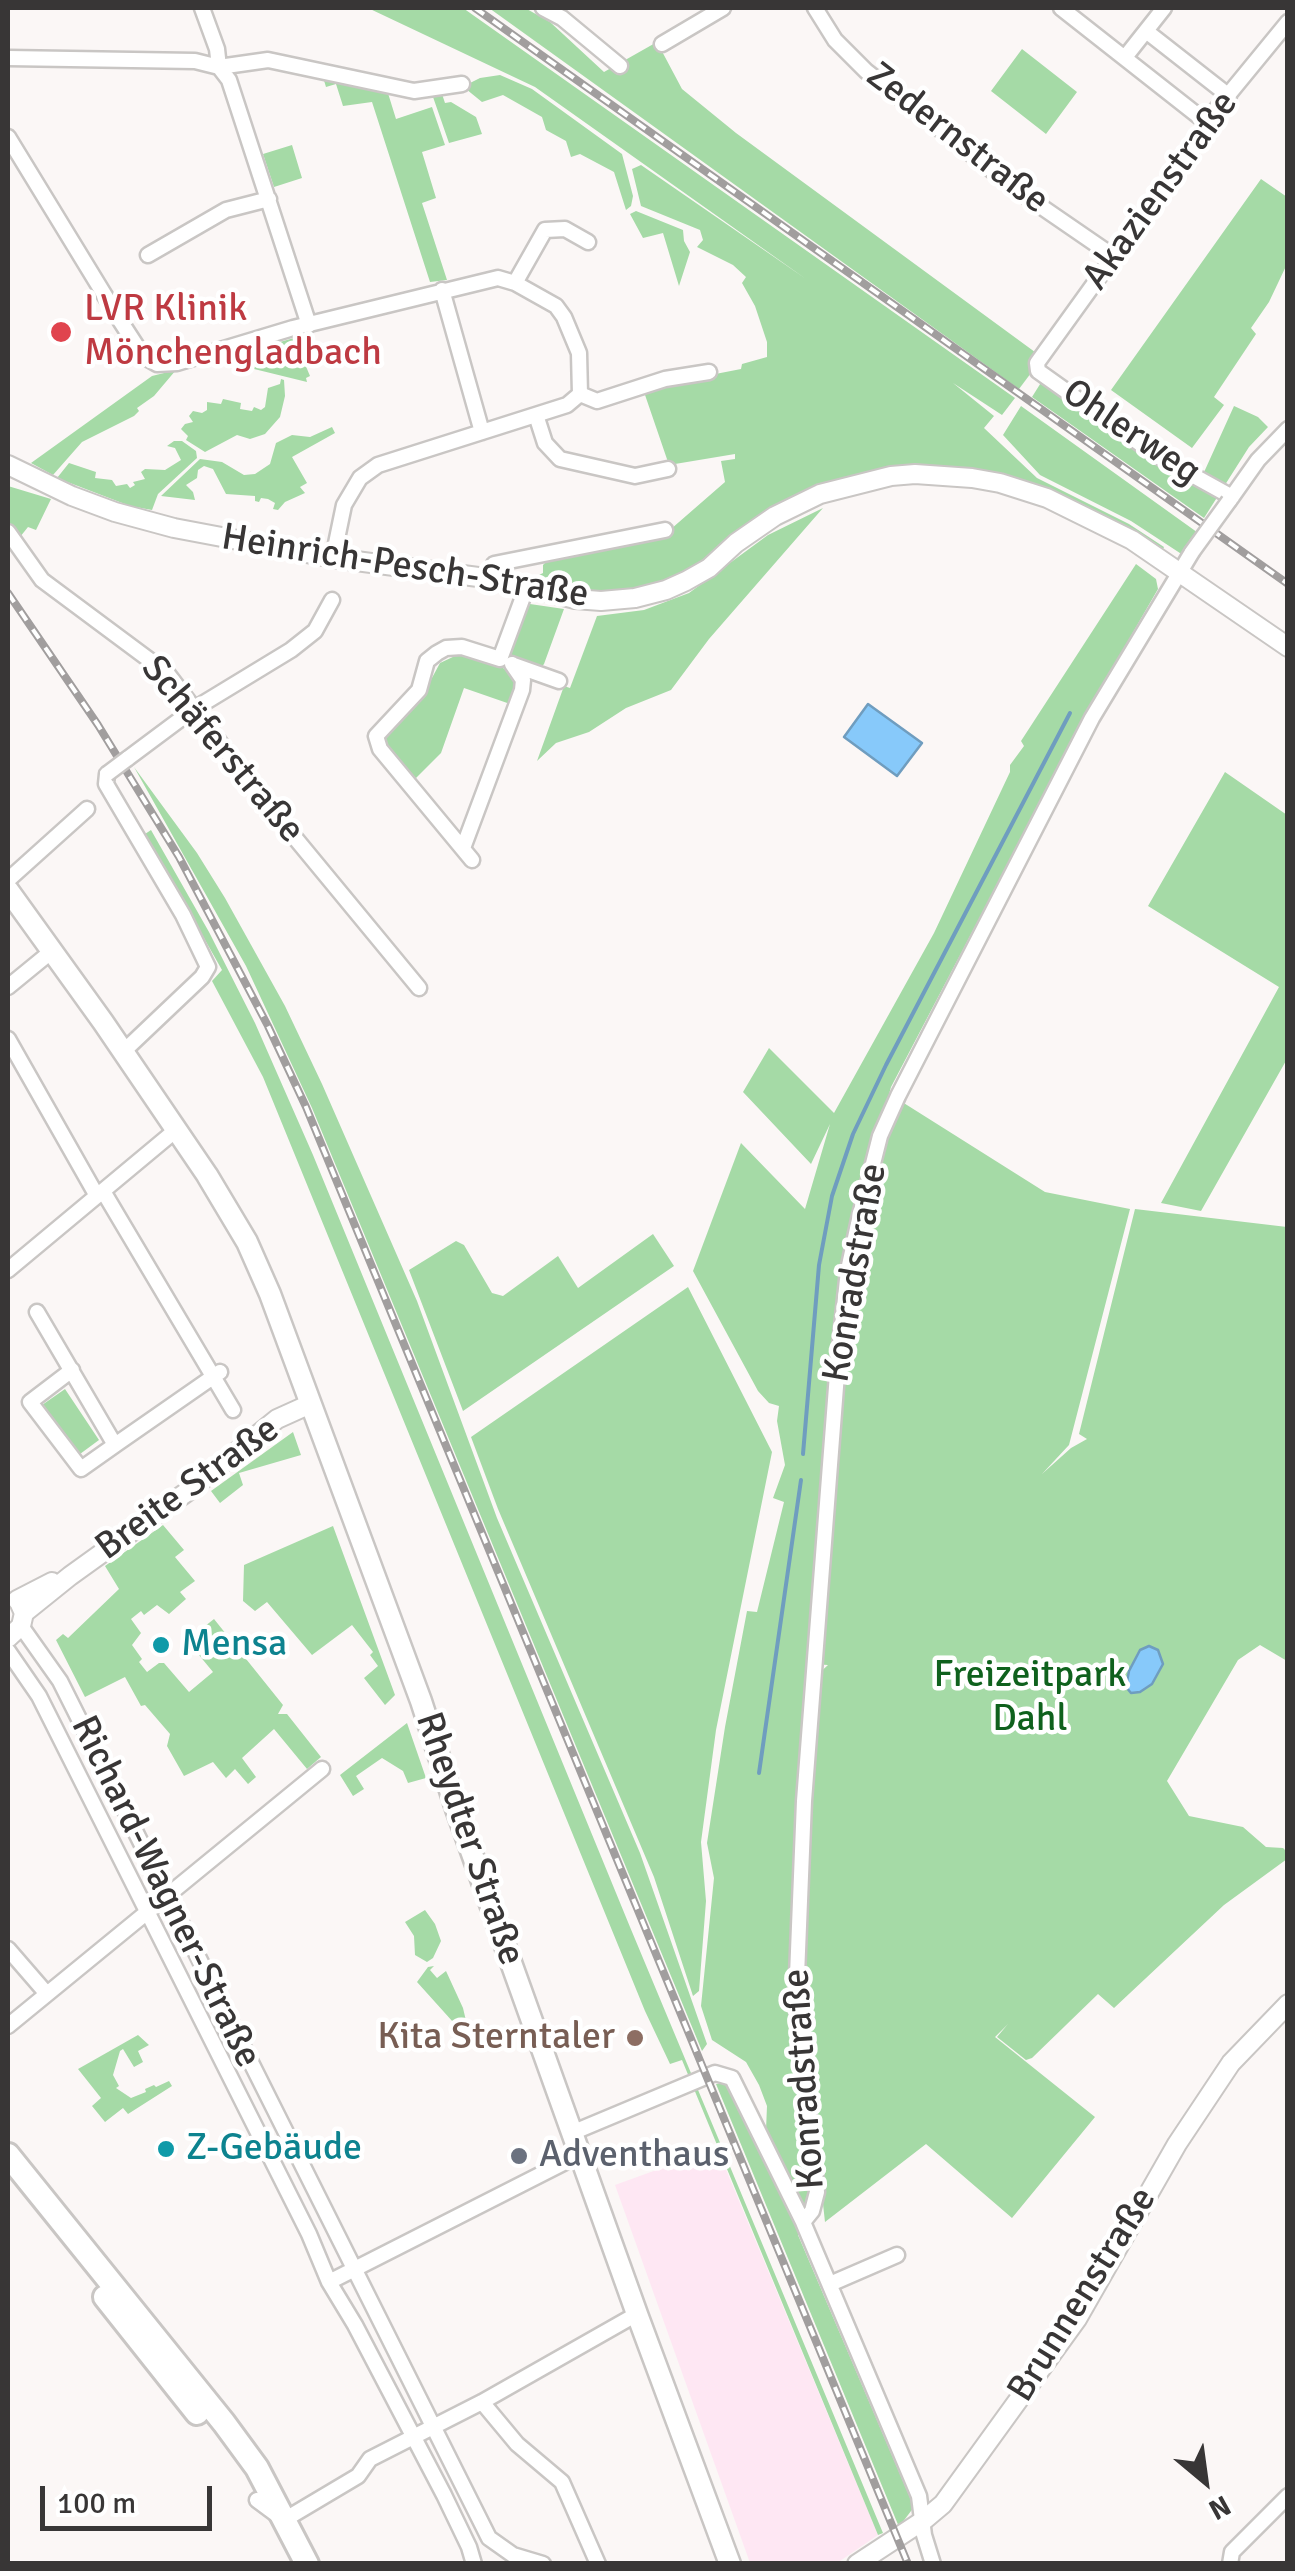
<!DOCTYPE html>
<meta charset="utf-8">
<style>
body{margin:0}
#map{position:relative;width:1295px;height:2571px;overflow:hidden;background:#fbf7f6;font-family:Signika,sans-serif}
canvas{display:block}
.frame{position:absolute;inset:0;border:10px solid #383636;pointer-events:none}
.north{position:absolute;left:1155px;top:2431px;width:100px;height:100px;-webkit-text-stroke:8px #fff;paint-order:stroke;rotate:151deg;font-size:28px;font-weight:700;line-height:40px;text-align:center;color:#383636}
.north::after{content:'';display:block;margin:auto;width:35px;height:45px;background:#383636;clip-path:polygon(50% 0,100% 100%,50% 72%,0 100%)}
.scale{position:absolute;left:40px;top:2486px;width:172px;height:45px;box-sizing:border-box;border:5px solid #383636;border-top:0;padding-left:12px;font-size:30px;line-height:35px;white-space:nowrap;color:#383636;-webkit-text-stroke:8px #fff;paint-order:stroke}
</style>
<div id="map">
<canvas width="1295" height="2571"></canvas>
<div class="frame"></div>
<div class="north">N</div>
<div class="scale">100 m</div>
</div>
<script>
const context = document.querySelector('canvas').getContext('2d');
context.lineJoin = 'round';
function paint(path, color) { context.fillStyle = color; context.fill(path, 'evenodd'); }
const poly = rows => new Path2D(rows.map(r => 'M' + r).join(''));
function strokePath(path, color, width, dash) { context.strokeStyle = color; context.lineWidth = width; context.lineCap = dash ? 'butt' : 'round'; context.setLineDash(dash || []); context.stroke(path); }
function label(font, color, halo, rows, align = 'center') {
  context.font = font + ' Signika,sans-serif'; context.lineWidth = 9; context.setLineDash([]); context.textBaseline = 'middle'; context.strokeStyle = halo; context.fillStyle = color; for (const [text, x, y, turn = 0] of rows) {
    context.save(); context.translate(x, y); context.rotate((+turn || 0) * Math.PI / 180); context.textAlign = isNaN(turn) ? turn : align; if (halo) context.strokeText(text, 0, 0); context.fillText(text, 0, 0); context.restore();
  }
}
const commercial = poly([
 [717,2148,878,2535,837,2563,750,2563,615,2185]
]);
const green = poly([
 [368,8,463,8,1015,398,1002,415,953,383,994,416,984,428,1037,478,1129,524,1164,547,1162,551,1085,506,1026,483,854,477,677,579,628,592,572,589,542,580,539,575,543,573,543,565,551,557,669,536,671,529,725,482,721,461,735,459,735,454,669,465,644,392,649,387,741,369,742,364,767,357,767,342,755,306,742,283,746,277,733,265,697,247,703,240,700,230,641,206,632,169,641,165,806,279,535,87],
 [489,8,525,8,550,22,604,72,657,42,682,89,736,133,1039,355,1031,373,1019,389],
 [1022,49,1077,92,1046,134,991,91],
 [322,74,387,90,396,119,432,107,445,145,422,152,436,198,422,203,447,280,430,282,372,102,343,106,336,84,326,87],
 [500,75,532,89,622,154,633,196,631,206,626,210,614,172,580,154,571,157,566,141,546,130,542,117,503,95,482,102,466,89,466,85,480,78],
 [442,94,445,103,451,102,476,117,482,134,449,143,433,97],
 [292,145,302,178,274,187,263,154],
 [1261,179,1287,197,1287,264,1269,302,1251,328,1256,334,1214,397,1224,405,1192,448,1111,390],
 [636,211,683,230,684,241,690,252,679,286,663,233,643,238,630,214],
 [294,338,310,376,306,378,307,382,250,368,248,351],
 [176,370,154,396,137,408,139,411,134,416,82,442,53,475,31,463,152,376],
 [281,379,284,380,285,396,280,417,265,434,250,439,237,435,205,452,186,440,188,436,181,429,185,424,193,422,189,416,193,411,202,413,207,410,207,402,221,404,223,399,241,403,240,409,252,411,254,407,261,410,265,407,268,388,280,384],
 [1042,381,1194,486,1205,470,1234,406,1258,417,1268,427,1249,447,1204,518,1032,397],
 [1021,406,1201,535,1186,557,1131,521,1040,475,1003,435],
 [332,427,335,433,292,457,307,483,300,487,305,493,285,502,278,510,273,509,275,503,268,499,261,498,259,502,255,501,255,496,226,494,213,469,204,466,198,470,197,478,186,485,193,492,195,500,161,496,200,459,222,462,244,475,255,474,270,464,276,443,292,435,310,437],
 [174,441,182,441,196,451,197,458,158,494,152,510,130,506,57,478,69,463,96,472,95,478,112,480,116,486,127,484,130,488,135,485,133,482,145,479,141,472,145,469,165,470,181,460,175,448,167,446],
 [8,486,51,499,36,530,28,527,20,537,8,521],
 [823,508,709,639,671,690,626,708,589,732,556,743,537,761,564,686,570,688,597,616,644,610,689,593,768,535],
 [1136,564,1156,579,1158,589,1090,707,891,1087,854,1224,793,1941,813,2197,807,2206,802,2205,766,2130,767,2106,759,2085,746,2062,712,2040,701,2006,714,1878,707,1843,725,1727,747,1611,757,1612,784,1502,773,1498,785,1465,777,1421,779,1406,769,1403,758,1391,693,1271,741,1143,805,1209,830,1124,811,1164,743,1092,769,1048,834,1113,934,933,1010,772,1010,765,1024,746,1021,741],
 [530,604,564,609,544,664,539,670,512,655,511,647],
 [457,655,467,655,511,671,518,677,513,705,464,688,441,753,415,779,385,747,383,735,426,689,440,663],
 [134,767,197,853,225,898,285,1006,322,1084,417,1301,497,1518,640,1853,707,2044,702,2051,312,1108,246,966],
 [1225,772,1287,815,1287,1059,1201,1211,1161,1203,1279,987,1148,906],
 [151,830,209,932,255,1023,313,1155,630,1927,883,2533,878,2535,682,2060,670,2064,645,2011,263,1077,212,981,222,970,145,834],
 [899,1100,1045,1192,1130,1209,1069,1445,1042,1474,1071,1448,1087,1439,1079,1434,1135,1209,1287,1227,1287,1661,1260,1645,1238,1660,1167,1781,1189,1816,1243,1827,1266,1847,1283,1848,1287,1852,1287,1859,1224,1905,1114,2008,1098,1994,1032,2058,1026,2060,997,2037,1008,2024,995,2037,1095,2117,1012,2218,926,2144,825,2222,800,1996,814,1678,828,1665,813,1664,858,1236,880,1149],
 [653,1234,674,1266,463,1411,409,1270,456,1241,464,1245,492,1293,503,1296,558,1256,578,1288],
 [688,1287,772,1452,716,1730,701,1842,706,1901,699,1991,693,1996,654,1877,498,1509,471,1437],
 [65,1389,99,1440,80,1454,42,1405],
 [293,1432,301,1455,239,1473,243,1485,220,1503,211,1491],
 [163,1525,184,1550,175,1557,195,1581,180,1592,186,1599,169,1614,157,1605,144,1615,141,1611,131,1619,141,1633,132,1645,142,1659,139,1662,147,1672,159,1663,164,1663,189,1692,213,1672,189,1643,190,1638,214,1619,283,1705,278,1714,287,1714,321,1757,307,1769,274,1729,242,1758,256,1777,248,1784,235,1769,226,1778,213,1762,184,1776,167,1746,170,1734,145,1705,141,1706,125,1677,85,1697,56,1640,63,1634,68,1638,119,1589,105,1566],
 [333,1526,395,1695,385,1705,364,1678,378,1666,370,1655,373,1652,352,1625,312,1655,267,1602,255,1611,243,1601,244,1565],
 [407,1723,426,1778,408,1783,403,1771,382,1758,356,1776,364,1789,353,1796,340,1775],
 [425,1910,435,1924,441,1941,433,1958,427,1962,415,1955,414,1936,405,1922],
 [434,1966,430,1970,437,1978,446,1971,463,2008,471,2042,417,1982,428,1967],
 [138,2035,149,2045,138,2051,143,2062,134,2067,123,2049,120,2051,113,2075,119,2086,116,2088,131,2098,146,2092,145,2089,154,2085,156,2087,169,2081,172,2086,128,2114,123,2108,105,2122,92,2106,101,2098,78,2069],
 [723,2083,729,2087,802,2232,798,2235,914,2507,899,2527,716,2084]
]);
const water = poly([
 [868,704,922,743,897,776,844,737,868,704],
 [1149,1646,1158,1650,1163,1664,1152,1684,1140,1692,1131,1693,1126,1687,1129,1671,1140,1650,1149,1646]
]);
const stream = poly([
 [803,1454,819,1265,832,1196,853,1134,886,1065,1070,713],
 [759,1773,801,1480]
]);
const minor = poly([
 [202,8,217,49,219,67,268,60,414,91,462,84],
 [543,8,562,18,620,66],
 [815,8,835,40,866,71,1017,190,1113,256],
 [1061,8,1206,122],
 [1146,31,1229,96],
 [662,44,723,8],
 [1126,56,1164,8],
 [8,58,195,61,219,67,229,80,309,325],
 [8,137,121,322,143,356,157,364,177,363,293,328,498,278,515,283,556,306,564,317,579,353,580,394,567,405,378,465,360,478,344,505,333,558],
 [148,255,226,210,269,199],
 [515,283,545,230,565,229,588,242],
 [442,290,482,432],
 [580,394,597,401,665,379,709,372],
 [536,415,545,443,560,459,635,476,668,469],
 [1232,497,1156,455,1038,371,1037,363,1207,127,1206,122,1288,22],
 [1229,501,1258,460,1288,429],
 [8,532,42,580,167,673,258,793,419,988],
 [494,564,665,530],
 [514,665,559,681],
 [127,759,194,709,291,650,315,631,332,600],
 [107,774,106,784,183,915,208,967,202,977,124,1051],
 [463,848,522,690,523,680,512,664],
 [472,860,380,749,376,736,419,690,427,661,437,653,446,648,462,647,500,659,527,586],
 [8,880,87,809],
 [8,987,52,951],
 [8,1039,97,1196],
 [103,1191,233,1410],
 [8,1270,176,1130],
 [37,1312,115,1445,220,1372],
 [72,1370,30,1402,81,1469,115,1445],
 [21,1626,60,1681,489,2538,513,2555,543,2564],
 [8,1651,39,1696,309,2234,329,2282,355,2325,444,2495,469,2547,474,2564],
 [8,1949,47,1994],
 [8,2026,322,1769],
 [574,2132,715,2073,732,2078,803,2222,919,2496,924,2535,933,2564],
 [803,2222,812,2211,817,2192,796,2001,804,1801,837,1374,848,1270,860,1215,880,1136,898,1096,1092,718,1192,552],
 [329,2282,581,2154],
 [830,2284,897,2255],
 [482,2402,517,2444,562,2482,598,2564],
 [257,2500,284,2520,358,2476,370,2459,482,2402,637,2314],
 [1230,2564,1232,2552,1288,2496]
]);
const tertiary = poly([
 [8,465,72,496,115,512,174,528,333,558,501,580,575,599,601,601,635,598,666,590,686,581,709,568,736,543,775,516,820,494,891,476,915,474,972,478,1000,483,1047,498,1132,540,1288,647],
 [17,1600,52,1582],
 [24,1613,70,1576,191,1489,277,1419,308,1405],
 [8,1638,21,1626,24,1613,20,1604],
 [857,2564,924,2520,943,2504,1077,2319,1177,2144,1231,2063,1288,2004]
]);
const secondary = poly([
 [8,890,103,1022,207,1175,247,1242,270,1294,421,1701,456,1809,637,2314,730,2564]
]);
const primary = poly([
 [8,2155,224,2423,257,2468,307,2564],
 [105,2297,197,2413]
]);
const rail = poly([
 [475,8,1288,584],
 [8,593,98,725,179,857,268,1026,306,1107,908,2564]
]);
const minorBridge = poly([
 [1192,552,1229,501],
 [107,774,127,759]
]);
const markers = [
 [61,332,12,"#e0444e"],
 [161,1645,10,"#0f9aa8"],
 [635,2038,10,"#8d6e63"],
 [166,2149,10,"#0f9aa8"],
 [519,2156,10,"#6b7280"]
];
const streetNames = [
 ["Zedernstraße",957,139,38],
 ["Akazienstraße",1161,191,-54],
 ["Ohlerweg",1131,433,34],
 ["Heinrich-Pesch-Straße",405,567,9],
 ["Schäferstraße",222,750,50],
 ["Konradstraße",856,1273,-80],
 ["Breite Straße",188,1489,-36],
 ["Rheydter Straße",469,1839,71],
 ["Richard-Wagner-Straße",165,1892,64],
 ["Konradstraße",805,2079,-94],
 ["Brunnenstraße",1083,2295,-58]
];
const healthNames = [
 ["LVR Klinik",84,310],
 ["Mönchengladbach",84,354]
];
const cultureNames = [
 ["Mensa",181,1645],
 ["Z-Gebäude",186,2149]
];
const parkNames = [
 ["Freizeitpark",1030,1676],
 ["Dahl",1030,1720]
];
const educationNames = [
 ["Kita Sterntaler",615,2038]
];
const worshipNames = [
 ["Adventhaus",539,2156]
];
paint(commercial, '#fee7f3');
paint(green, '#a5daa6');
paint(water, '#87c9fa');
strokePath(water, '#6f9dbf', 2.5);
strokePath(stream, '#6f9dbf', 4);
strokePath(minor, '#c9c6c4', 19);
strokePath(tertiary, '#c9c6c4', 22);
strokePath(secondary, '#c9c6c4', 25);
strokePath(primary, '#c9c6c4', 28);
strokePath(minor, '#fff', 14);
strokePath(tertiary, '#fff', 18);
strokePath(secondary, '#fff', 20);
strokePath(primary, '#fff', 22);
strokePath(rail, '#a19e9e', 8);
strokePath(rail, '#fff', 4, [11]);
strokePath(minorBridge, '#c9c6c4', 19, []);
strokePath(minorBridge, '#fff', 14);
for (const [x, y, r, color] of markers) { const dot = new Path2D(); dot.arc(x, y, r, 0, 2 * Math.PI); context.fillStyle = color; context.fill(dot); strokePath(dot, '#fff', 4); }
label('38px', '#383636', '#fff', streetNames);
label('38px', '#be3a42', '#fff', healthNames, 'left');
label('38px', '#0d838f', '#fff', cultureNames, 'left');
label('38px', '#0f611d', '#fff', parkNames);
label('38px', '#785e54', '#fff', educationNames, 'right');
label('38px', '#5b616d', '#fff', worshipNames, 'left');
</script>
